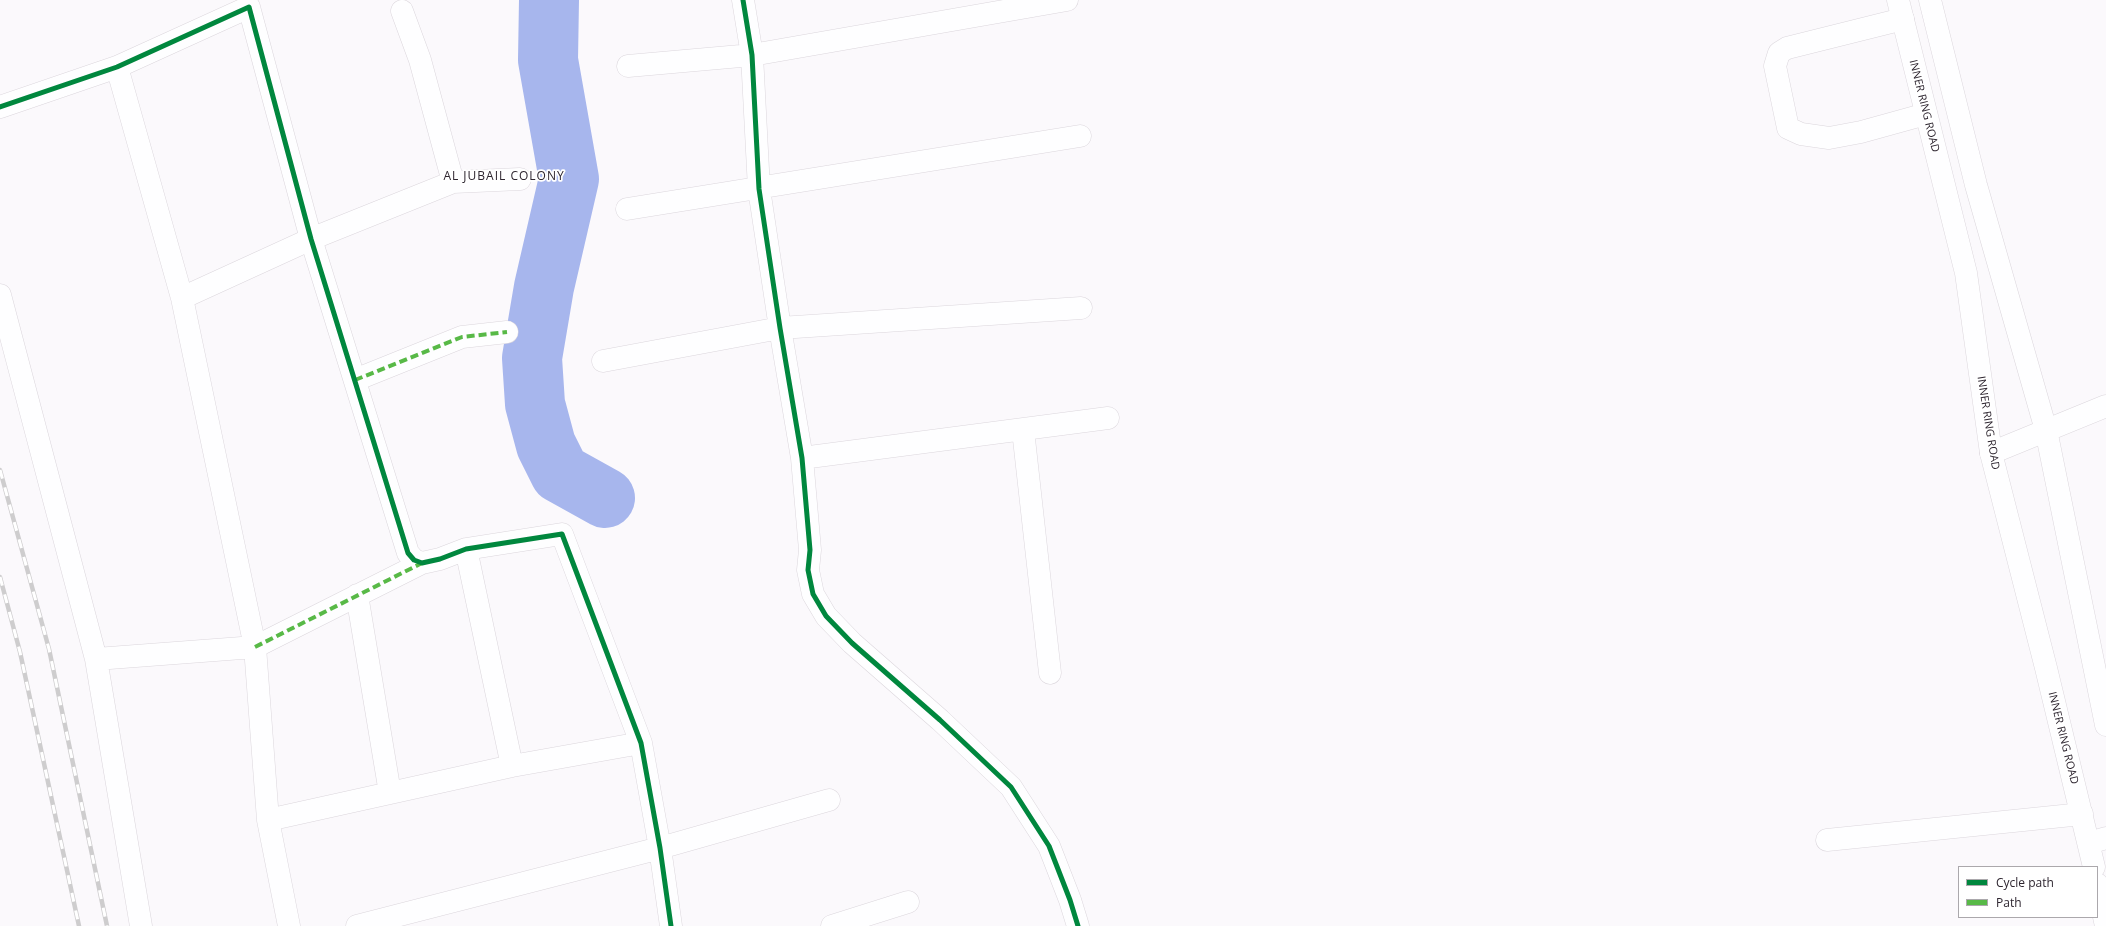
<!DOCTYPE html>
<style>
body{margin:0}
#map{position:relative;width:2106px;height:926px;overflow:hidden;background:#fbf9fc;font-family:"Open Sans",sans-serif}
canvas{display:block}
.legend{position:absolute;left:1958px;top:866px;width:140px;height:52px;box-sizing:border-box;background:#fff;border:1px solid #aba8ac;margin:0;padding:5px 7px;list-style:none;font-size:12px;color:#2d252f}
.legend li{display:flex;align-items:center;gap:8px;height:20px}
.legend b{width:20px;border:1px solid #aba8ac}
</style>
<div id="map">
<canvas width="2106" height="926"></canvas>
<ul class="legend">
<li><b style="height:5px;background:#00873e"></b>Cycle path</li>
<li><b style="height:5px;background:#58b947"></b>Path</li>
</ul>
</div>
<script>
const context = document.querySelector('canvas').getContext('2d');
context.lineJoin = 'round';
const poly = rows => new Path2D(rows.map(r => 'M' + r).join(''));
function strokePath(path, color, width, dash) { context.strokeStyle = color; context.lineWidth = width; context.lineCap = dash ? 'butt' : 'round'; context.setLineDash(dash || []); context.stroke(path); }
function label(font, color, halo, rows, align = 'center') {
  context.font = font + ' "Open Sans",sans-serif'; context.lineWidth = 3.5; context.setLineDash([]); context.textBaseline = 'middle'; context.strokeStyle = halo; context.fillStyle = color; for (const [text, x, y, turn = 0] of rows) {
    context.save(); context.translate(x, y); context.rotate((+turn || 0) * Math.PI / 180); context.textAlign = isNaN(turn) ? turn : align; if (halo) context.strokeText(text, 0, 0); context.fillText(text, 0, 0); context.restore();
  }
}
const river = poly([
 [549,0,548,60,569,179,544,287,532,358,535,404,546,445,560,473,605,498]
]);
const minor = poly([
 [743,0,752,55,759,189,780,328,802,458,810,550,808,570,813,594,826,616,852,643,940,720,1011,787,1049,846,1070,900,1078,926],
 [402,11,420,60,453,182],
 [1903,19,1787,48,1779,53,1775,66,1788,128,1801,134,1829,138,1861,132,1926,114],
 [628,66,752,55,1067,0],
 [117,67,182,298],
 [0,107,117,67,249,7,311,239,408,553,414,560,422,563,440,559,466,549,562,534,641,743,660,848,671,926],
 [627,209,1080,136],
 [0,295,96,659,141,926],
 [603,361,780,328,1081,308],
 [355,380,462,337,507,332],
 [1023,430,1050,673],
 [1991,453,2106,406],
 [802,458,1108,418],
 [466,549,512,766],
 [357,595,390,793],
 [96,659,255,647,422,563],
 [268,820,512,766,641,743],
 [1827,840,2082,814],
 [2089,843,2106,838],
 [289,926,268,820,255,647,182,298,311,239,453,182,520,179],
 [357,926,660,848,829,800],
 [832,926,908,902]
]);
const highway = poly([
 [1898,0,1966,273,1991,453,2046,668,2094,867],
 [1930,0,1976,185,2046,430,2106,725],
 [2097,884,2106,926]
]);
const rail = poly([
 [0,470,49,649,107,926],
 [0,577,20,652,79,926]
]);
const quiet = poly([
 [355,380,462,337,507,332],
 [255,647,422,563]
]);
const cycleway = poly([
 [743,0,752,55,759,189,780,328,802,458,810,550,808,570,813,594,826,616,852,643,940,720,1011,787,1049,846,1070,900,1078,926],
 [0,107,117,67,249,7,311,239,408,553,414,560,422,563,440,559,466,549,562,534,641,743,660,848,671,926]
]);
const streetNames = [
 ["INNER RING ROAD",1924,106,76],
 ["INNER RING ROAD",1988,423,81],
 ["INNER RING ROAD",2063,738,76]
];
const neighbourhoodNames = [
 ["AL JUBAIL COLONY",504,177]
];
strokePath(river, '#a7b6ed', 60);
strokePath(minor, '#dbd6dc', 23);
strokePath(highway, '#dbd6dc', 23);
strokePath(minor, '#fefeff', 22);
strokePath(highway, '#fefeff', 22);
strokePath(rail, '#cecdce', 4.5);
strokePath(rail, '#fff', 3, [9]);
strokePath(quiet, '#58b947', 4, [8, 4]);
strokePath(cycleway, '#00873e', 5);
label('11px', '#2d252f', '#fff', streetNames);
context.letterSpacing = '1px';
label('12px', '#2d252f', '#fff', neighbourhoodNames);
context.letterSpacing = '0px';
</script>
